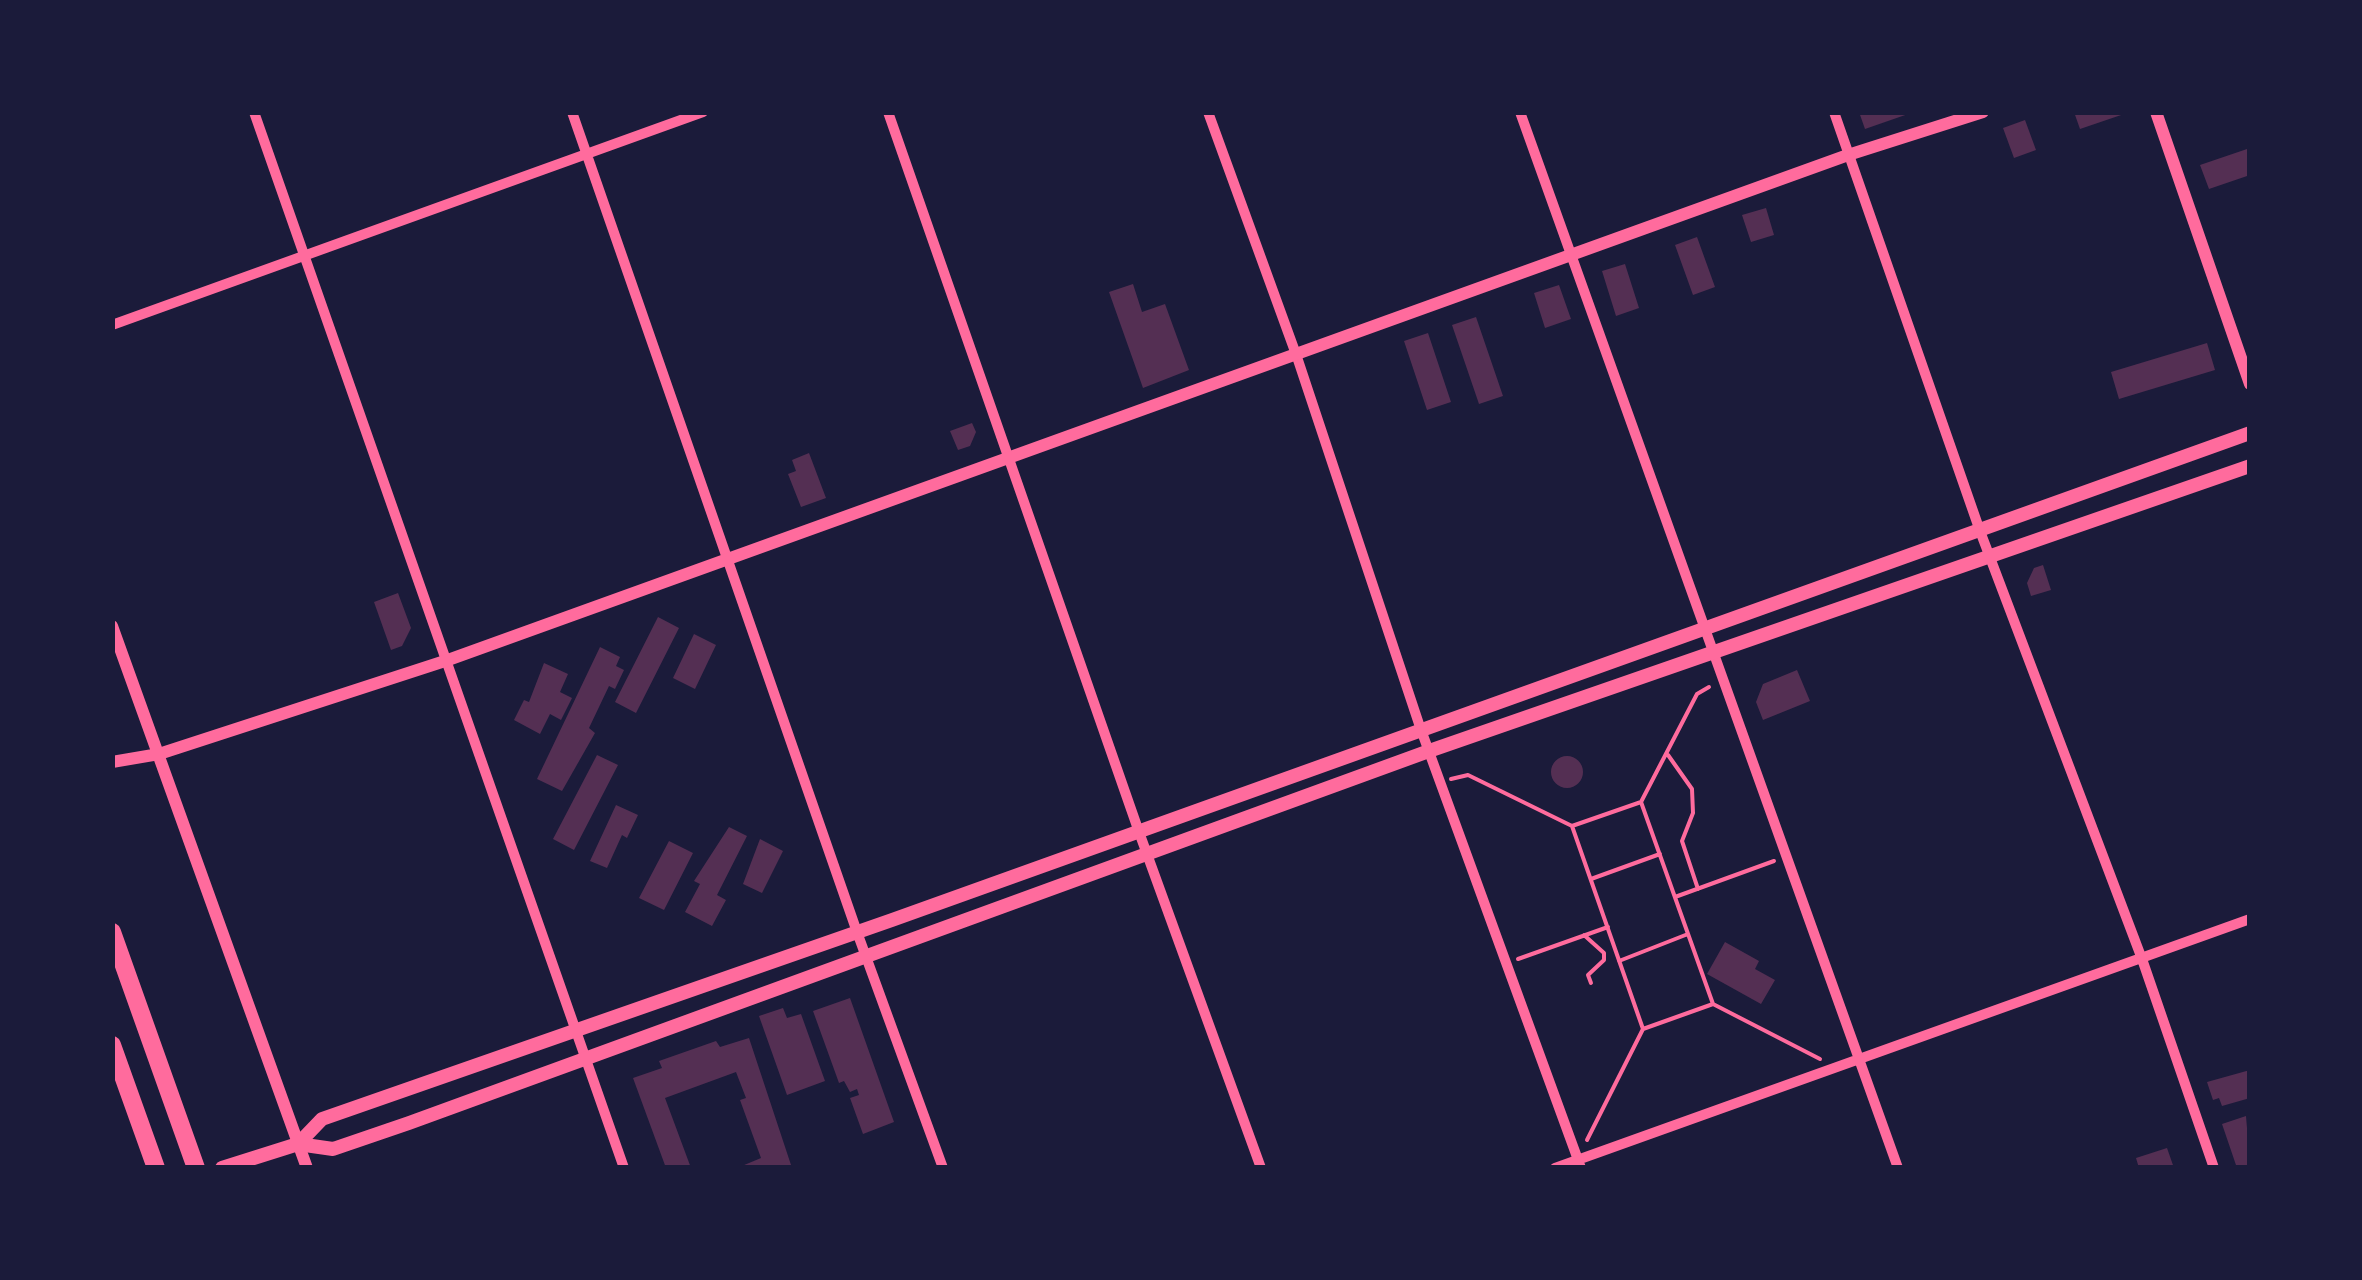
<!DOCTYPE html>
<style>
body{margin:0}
#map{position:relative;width:2362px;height:1280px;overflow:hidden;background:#1b1b3a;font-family:"Fira Sans",sans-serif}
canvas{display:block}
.frame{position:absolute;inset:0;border:115px solid #1b1b3a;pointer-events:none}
</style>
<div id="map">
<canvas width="2362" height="1280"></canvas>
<div class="frame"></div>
</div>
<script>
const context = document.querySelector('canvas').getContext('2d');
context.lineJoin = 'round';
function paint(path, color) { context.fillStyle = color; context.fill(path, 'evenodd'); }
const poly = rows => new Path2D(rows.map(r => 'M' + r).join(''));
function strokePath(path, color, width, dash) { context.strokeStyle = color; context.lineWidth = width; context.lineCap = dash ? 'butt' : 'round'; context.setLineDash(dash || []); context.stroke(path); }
const building = poly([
 [1859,112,1911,112,1911,113,1865,129],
 [2074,112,2127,112,2127,113,2080,129],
 [2025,120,2036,150,2014,158,2003,128],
 [2250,148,2250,175,2209,189,2200,165],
 [1766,208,1774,235,1751,242,1742,215],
 [1697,237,1715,287,1693,295,1675,245],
 [1625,264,1639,308,1616,316,1602,271],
 [1133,284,1142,312,1165,304,1189,370,1143,388,1109,292],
 [1559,285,1571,319,1545,328,1534,293],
 [1476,317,1503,396,1479,404,1452,325],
 [1428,333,1451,402,1427,410,1404,341],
 [2207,343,2215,370,2119,399,2111,372],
 [972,423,976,432,970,446,958,450,950,431],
 [809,453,826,498,801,507,788,474,796,471,792,460],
 [2043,565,2051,590,2031,596,2027,583,2034,568],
 [398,593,411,628,402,646,391,650,374,602],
 [658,617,679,628,636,713,615,702],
 [694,634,716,645,695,689,673,678],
 [600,647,620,657,616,666,624,670,615,689,609,686,589,728,595,733,562,791,537,779],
 [544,663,568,674,560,692,572,698,561,720,550,714,540,734,514,720,524,700,529,702],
 [1797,670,1810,701,1763,720,1756,702,1763,684],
 [597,755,618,765,574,850,553,839],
 '1551 772a16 16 0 1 1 32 0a16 16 0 1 1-32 0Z',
 [616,805,638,815,627,838,622,835,607,868,590,861],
 [729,827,747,836,717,895,726,900,712,926,685,912,700,884,694,881],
 [760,839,783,851,762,893,743,884],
 [669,841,693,853,664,910,639,898],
 [1725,942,1759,961,1755,969,1775,980,1761,1004,1707,974],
 [850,998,894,1122,863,1134,850,1098,859,1095,857,1089,850,1092,844,1081,839,1083,813,1011],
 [783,1008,787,1018,801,1014,825,1081,787,1095,759,1016],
 [749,1038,792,1168,737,1168,761,1158,740,1100,746,1098,736,1072,665,1098,691,1168,666,1168,633,1078,662,1068,659,1061,716,1041,720,1047],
 [2250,1070,2250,1098,2222,1106,2219,1098,2213,1100,2207,1082],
 [2246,1116,2250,1164,2237,1168,2222,1124],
 [2167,1148,2174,1168,2139,1168,2136,1158]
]);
const path = poly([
 [1668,755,1692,789,1693,813,1682,841,1698,889],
 [1451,779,1468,775,1572,826,1643,1029,1713,1004,1641,802,1572,826],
 [1641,802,1697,694,1709,687],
 [1591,879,1660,854],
 [1675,897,1774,861],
 [1584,935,1604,953,1604,960,1588,975,1591,983],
 [1518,959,1608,927],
 [1619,961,1688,934],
 [1713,1004,1820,1059],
 [1587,1140,1643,1029]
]);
const minor = poly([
 [254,112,624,1168],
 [572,112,857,932,943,1168],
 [888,112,1139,832,1261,1168],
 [1208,112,1297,357,1420,727,1581,1168],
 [1520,112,1898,1168],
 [1834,112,1980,531,2142,959,2214,1168],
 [112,325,703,112],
 [1555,1168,2250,919]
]);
const tertiary = poly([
 [2156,112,2250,384],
 [112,626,307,1168],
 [112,762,159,754,448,660,1848,155,1983,112]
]);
const secondary = poly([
 [298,1144,322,1119,892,920,2250,433],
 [222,1168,298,1144,333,1149,409,1123,1429,751,2250,466]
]);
const motorway = poly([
 [112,932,196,1168],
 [112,1045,156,1168]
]);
paint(building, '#542f53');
strokePath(path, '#ff6b9d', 4);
strokePath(minor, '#ff6b9d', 10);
strokePath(tertiary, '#ff6b9d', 12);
strokePath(secondary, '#ff6b9d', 14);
strokePath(motorway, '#ff6b9d', 18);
</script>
